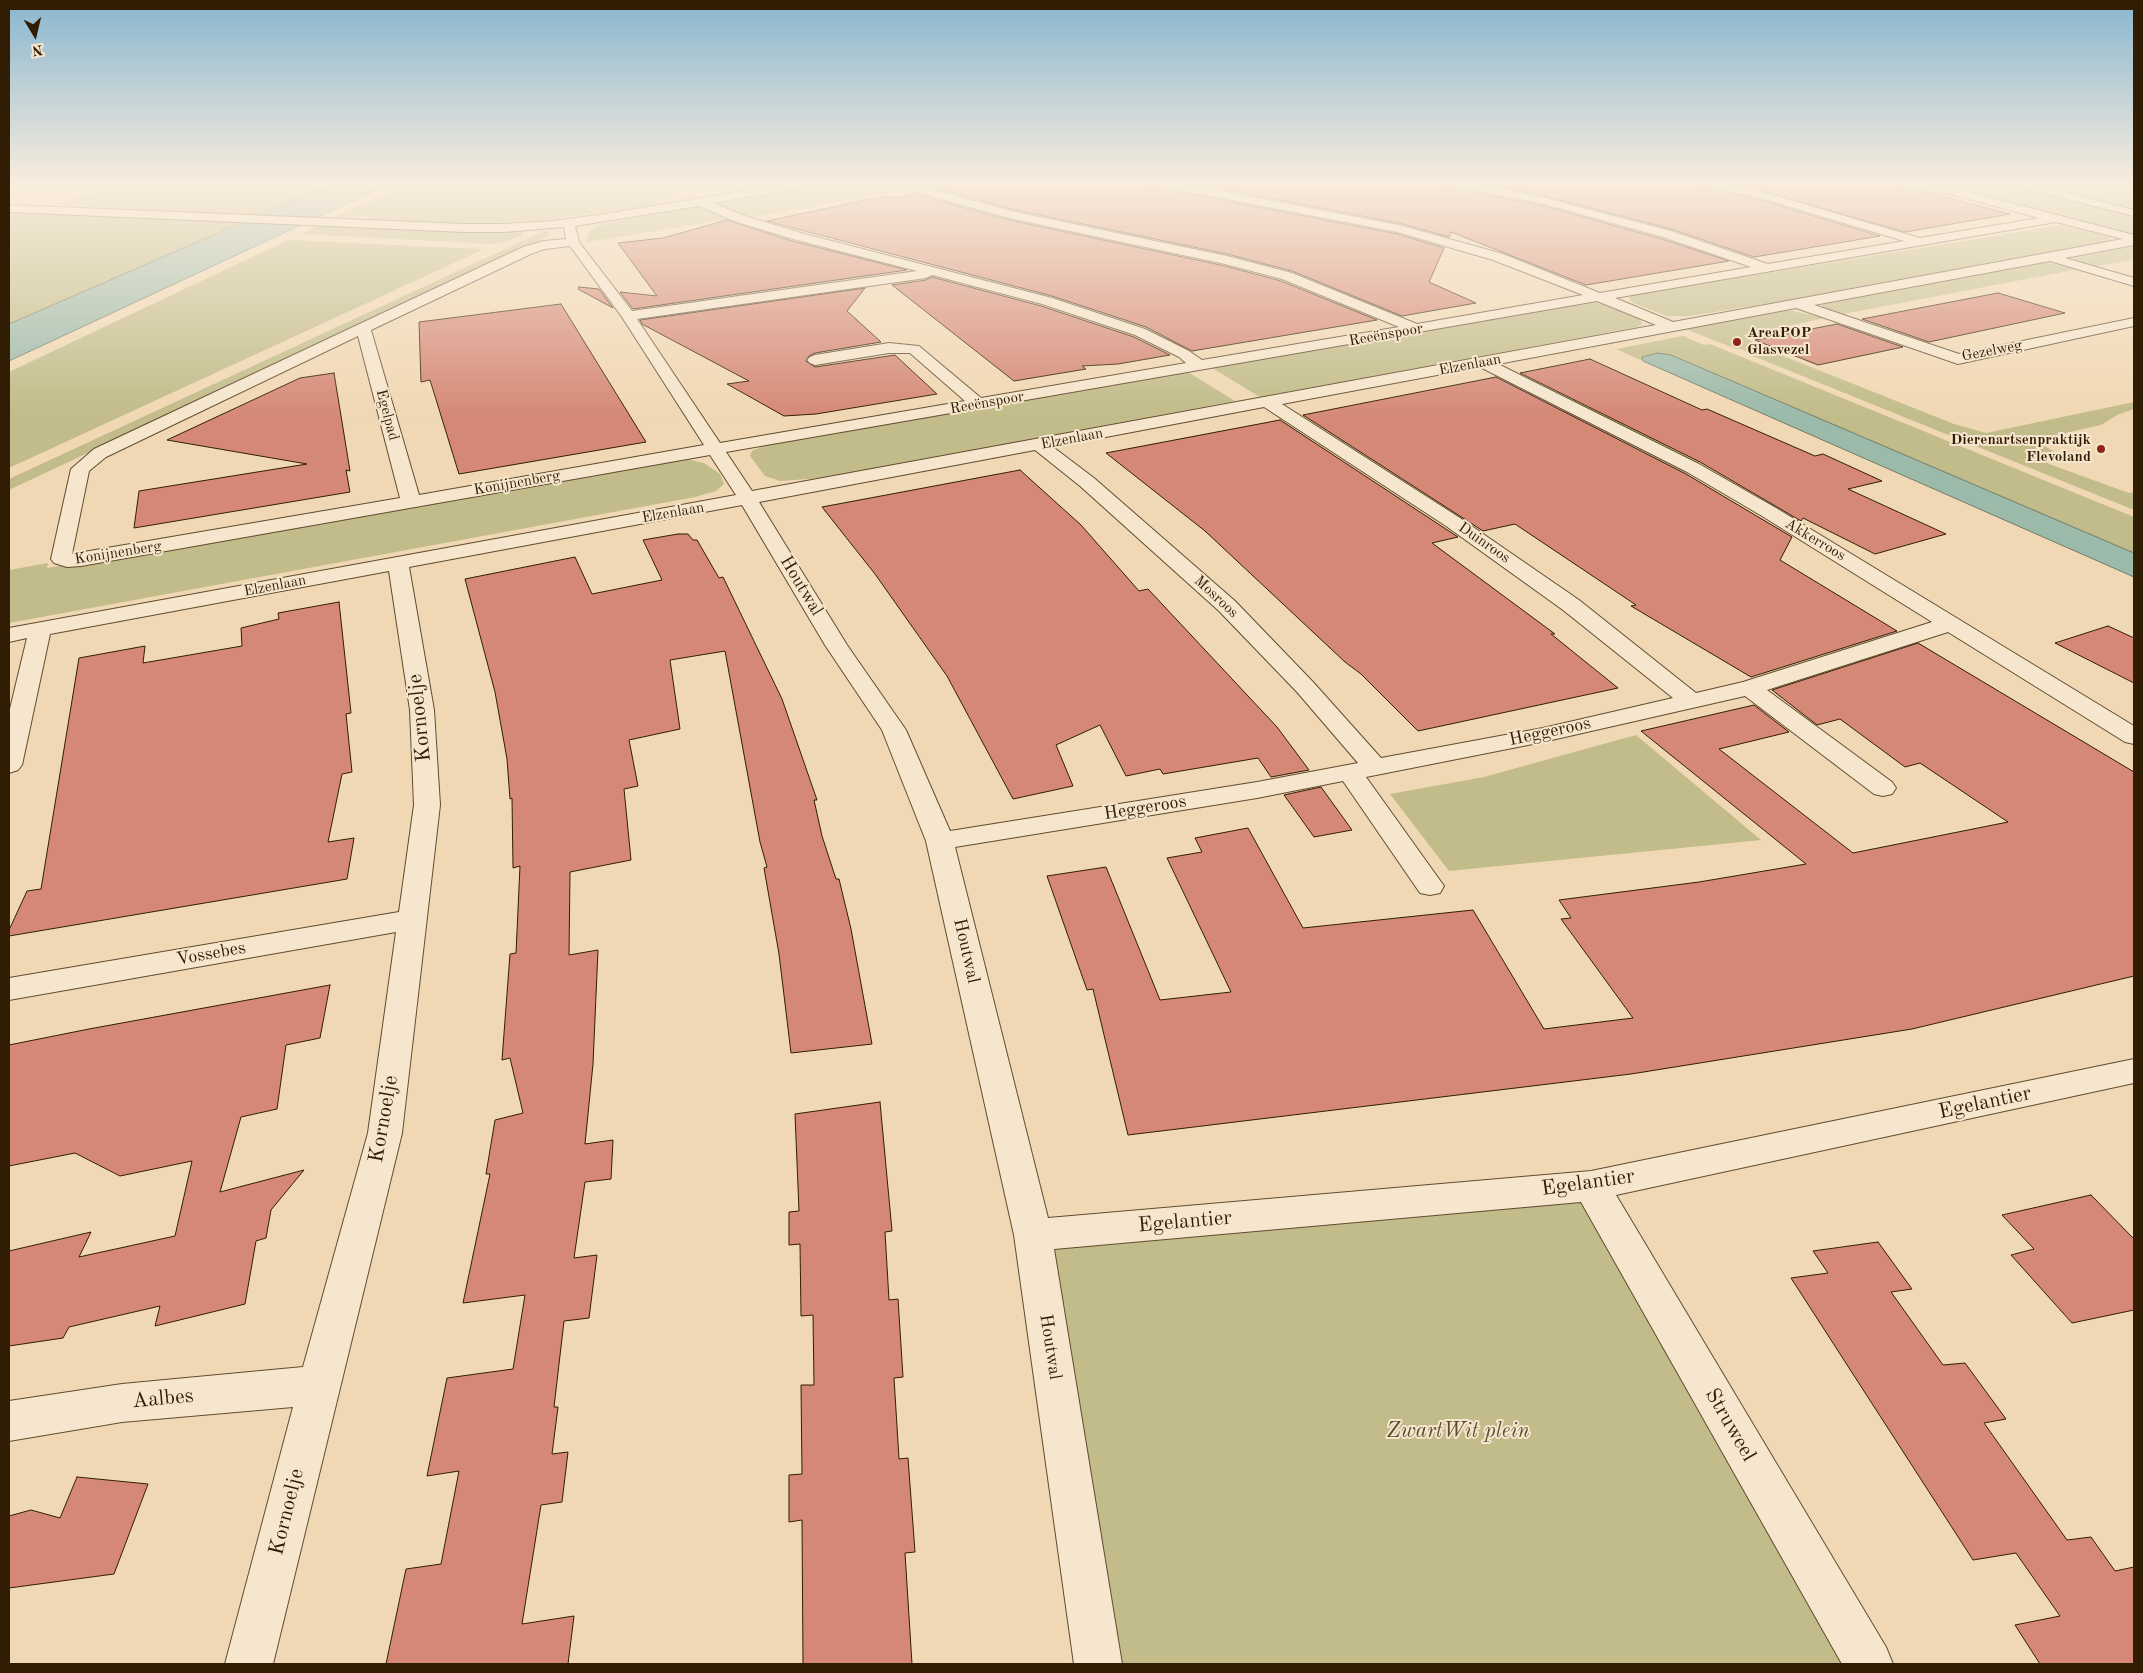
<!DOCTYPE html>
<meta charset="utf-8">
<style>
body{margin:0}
#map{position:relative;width:2143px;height:1673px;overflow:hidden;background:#f1d8b4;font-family:"Old Standard TT",serif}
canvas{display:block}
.frame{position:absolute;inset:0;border:10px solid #311d03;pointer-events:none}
.north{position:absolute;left:10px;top:10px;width:50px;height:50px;-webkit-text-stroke:4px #f6e6ce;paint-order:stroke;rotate:171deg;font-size:14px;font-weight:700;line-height:20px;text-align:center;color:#311d03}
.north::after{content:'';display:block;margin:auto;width:18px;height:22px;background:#311d03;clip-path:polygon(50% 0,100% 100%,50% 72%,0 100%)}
</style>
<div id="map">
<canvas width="2143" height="1673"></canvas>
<div class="frame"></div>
<div class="north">N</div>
</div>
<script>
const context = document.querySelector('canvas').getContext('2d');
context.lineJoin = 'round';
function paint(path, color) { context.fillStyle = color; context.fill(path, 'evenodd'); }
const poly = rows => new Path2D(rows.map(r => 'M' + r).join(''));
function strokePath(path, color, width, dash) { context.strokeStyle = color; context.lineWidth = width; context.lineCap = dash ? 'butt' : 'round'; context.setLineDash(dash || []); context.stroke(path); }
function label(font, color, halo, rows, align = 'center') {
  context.font = font + ' "Old Standard TT",serif'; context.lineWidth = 4; context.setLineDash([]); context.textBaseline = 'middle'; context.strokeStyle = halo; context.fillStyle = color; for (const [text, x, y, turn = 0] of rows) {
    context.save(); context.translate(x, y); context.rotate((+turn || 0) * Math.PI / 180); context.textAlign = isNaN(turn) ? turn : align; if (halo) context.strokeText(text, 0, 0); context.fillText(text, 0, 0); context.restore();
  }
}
const green = poly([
 [125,182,325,182,326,186,256,216,57,205],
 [411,182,699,182,647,207,541,220,463,224,369,220,372,217,365,216,333,218],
 [833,182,878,182,903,190,751,217,720,207,719,204,738,198],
 [1929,182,1981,182,1999,188,2018,187,2134,216,2134,236],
 [2020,182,2134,182,2134,211],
 [698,206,729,219,587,242,588,235,592,229,602,224],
 [9,212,75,213,245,221,9,324],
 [322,224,490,232,524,230,524,233,523,235,506,242,493,244,301,234],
 [2060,225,2108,236,2115,242,1827,294,1690,316,1667,316,1633,303,1629,299,1632,295,1670,289],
 [544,231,549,232,549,236,9,490,9,479],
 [288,240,482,249,482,250,9,468,9,372],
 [2134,246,2134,260,2090,267,2072,258],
 [2043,262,2079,269,1838,315,1822,308,1822,304],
 [1593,302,1611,306,1639,317,1642,324,1637,327,1260,397,1212,368],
 [1788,310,1826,318,1743,335,1758,346,1954,424,1986,433,2134,402,2134,409,2117,415,2101,425,2034,440,2053,451,2039,457,2049,464,2129,493,2134,492,2134,510,1753,356,1742,349,1736,349,1683,328],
 [1683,336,1704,345,1710,344,2134,517,2134,553,1671,355,1642,357,1643,361,1616,349],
 [1188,372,1235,401,821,478,780,481,765,476,750,456,752,451,764,446],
 [686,459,704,463,720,474,724,484,716,491,695,497,9,623,9,570,48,563,47,568],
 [1636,735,1761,840,1449,871,1390,794,1484,777],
 [1591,1186,1869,1664,1098,1664,1033,1235]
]);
const water = poly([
 [325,182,393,182,9,361,9,324,326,186,325,182],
 [1658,353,1671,355,2134,553,2134,577,1643,361,1642,357,1658,353]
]);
const building = poly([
 [938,182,1147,182,1154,187,1397,234,1444,248,1429,282,1476,303,1402,316,1292,271,1227,254,1011,209,936,188,938,188,938,182],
 [1185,182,1439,182,1446,187,1540,205,1662,239,1729,261,1586,285,1451,232,1449,237,1399,223,1185,182],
 [1477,182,1700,182,1703,186,1764,201,1880,236,1754,257,1671,229,1541,195,1477,182],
 [1731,182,1887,182,2010,214,1905,232,1731,182],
 [915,194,1009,220,1225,266,1281,281,1377,320,1192,351,1146,327,1052,296,767,221,885,196,898,198,915,194],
 [727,220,792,241,907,270,633,309,620,292,657,296,618,243,663,238,727,220],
 [932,277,1041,306,1134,337,1170,355,1118,364,1082,366,1086,369,1014,381,892,285,926,280,932,277],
 [579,287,599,289,613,308,578,289,579,287],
 [865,288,847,311,881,342,815,353,809,356,806,361,815,367,895,355,937,394,816,414,784,416,727,384,749,381,642,324,640,320,865,288],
 [1998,293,2065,313,1929,342,1862,319,1998,293],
 [561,304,646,442,459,474,430,380,421,382,419,322,561,304],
 [1837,324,1903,347,1818,365,1755,340,1837,324],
 [1590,359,1702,410,1707,409,1815,456,1823,454,1882,481,1848,489,1946,534,1875,554,1803,518,1801,521,1700,462,1520,373,1590,359],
 [334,373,350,471,346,470,350,492,134,528,139,491,307,464,167,440,300,378,334,373],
 [1496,377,1686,474,1792,537,1780,560,1897,631,1751,677,1631,606,1636,605,1515,524,1483,531,1303,415,1496,377],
 [1280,420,1458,537,1432,543,1555,634,1551,634,1618,688,1418,731,1361,674,1345,662,1205,531,1106,453,1280,420],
 [1020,470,1081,525,1139,591,1148,589,1277,727,1309,770,1271,777,1258,758,1163,774,1160,769,1126,776,1100,725,1056,745,1073,786,1013,799,947,676,875,574,822,507,1020,470],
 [678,534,688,534,693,540,697,540,719,578,723,577,782,699,817,800,814,800,822,836,836,879,839,879,851,929,872,1044,791,1053,779,954,764,868,767,867,760,842,725,651,670,660,680,729,629,740,638,786,624,789,631,860,570,872,569,955,598,950,593,1064,585,1144,613,1140,611,1179,585,1182,574,1258,597,1255,589,1318,564,1321,554,1407,558,1407,552,1454,568,1452,562,1502,541,1505,522,1624,574,1616,568,1664,386,1664,406,1569,441,1564,459,1471,427,1476,447,1378,513,1369,525,1295,463,1303,490,1174,486,1174,495,1120,523,1113,510,1058,502,1060,510,954,516,953,520,866,513,868,512,798,510,799,507,759,495,692,465,579,575,557,592,594,662,580,643,540,678,534],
 [339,602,351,713,346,714,352,772,342,774,328,842,354,838,347,879,9,936,9,930,27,891,41,889,79,658,145,646,143,663,242,646,241,628,279,619,278,613,339,602],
 [2108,626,2134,638,2134,683,2055,643,2108,626],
 [1918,643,2134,772,2134,976,1912,1029,1631,1074,1128,1135,1093,989,1087,990,1047,876,1106,867,1160,1000,1231,992,1167,858,1202,852,1195,838,1248,828,1303,928,1473,910,1544,1029,1633,1018,1561,919,1571,918,1559,900,1699,882,1806,864,1641,731,1754,705,1789,732,1719,749,1853,853,2008,822,1920,763,1905,767,1840,719,1817,725,1772,690,1918,643],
 [1321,787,1352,830,1314,837,1284,795,1321,787],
 [330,985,320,1038,286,1045,277,1109,241,1117,220,1192,304,1170,271,1210,266,1238,256,1241,245,1304,155,1326,160,1306,69,1327,63,1338,9,1346,9,1251,91,1232,79,1257,175,1236,192,1161,120,1176,75,1153,9,1166,9,1045,89,1029,330,985],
 [880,1102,892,1231,885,1232,889,1300,898,1299,903,1377,894,1378,899,1459,908,1458,915,1552,905,1553,912,1664,803,1664,802,1520,789,1522,789,1475,802,1474,801,1385,814,1385,813,1315,801,1316,800,1244,789,1245,789,1212,799,1211,795,1114,880,1102],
 [2091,1195,2134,1239,2134,1310,2072,1323,2011,1255,2034,1249,2002,1215,2091,1195],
 [1878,1242,1912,1289,1891,1292,1943,1365,1965,1363,2006,1419,1984,1423,2067,1540,2091,1537,2115,1571,2134,1567,2134,1664,2040,1664,2015,1625,2060,1616,2016,1553,1973,1560,1791,1278,1828,1273,1813,1251,1878,1242],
 [77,1477,148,1484,114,1574,9,1588,9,1516,31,1510,60,1518,77,1477]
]);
const minor = poly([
 [797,182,824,182,819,185,713,203,745,216,801,233,1052,298,1145,329,1189,351,1202,360,1399,327,1282,279,1225,264,1009,218,888,184,887,182,906,182,1011,211,1227,256,1292,273,1417,324,1583,295,1493,260,1397,232,1154,185,1149,182,1173,182,1399,225,1503,254,1600,293,1751,267,1663,237,1540,203,1446,185,1441,182,1466,182,1541,197,1671,231,1768,264,1904,241,1764,199,1703,184,1702,182,1722,182,1772,195,1920,238,2039,218,1912,184,1911,182,1930,182,2134,235,2134,245,2065,258,2134,278,2134,286,2050,261,1814,305,1959,354,2134,318,2134,326,1958,364,1796,308,1498,364,1699,464,1776,508,2134,726,2134,744,2125,742,1948,632,1767,690,1892,782,1896,788,1892,794,1883,796,1874,794,1745,696,1543,742,1366,777,1444,886,1440,893,1430,895,1420,893,1343,781,1257,798,955,847,1048,1218,1591,1171,2134,1059,2134,1083,1616,1195,1886,1647,1893,1664,1842,1664,1581,1202,1054,1249,1122,1664,1074,1664,1014,1235,926,841,882,730,825,645,742,505,409,567,434,710,440,805,402,1133,273,1664,225,1664,293,1407,122,1422,9,1441,9,1401,122,1384,303,1367,368,1133,396,932,9,1000,9,978,399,912,414,805,410,710,389,571,50,634,22,765,18,770,9,773,9,713,27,638,9,642,9,628,736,495,710,455,81,566,67,567,54,563,51,559,71,469,94,449,523,247,544,241,566,239,564,227,504,232,464,232,9,212,9,205,464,224,504,224,552,221,599,215,797,182],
 [699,206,737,222,793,239,917,271,632,311,579,242,575,226,699,206],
 [2056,222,2123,239,1673,322,1615,298,2056,222],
 [570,246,622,317,704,445,419,495,371,330,533,253,545,249,570,246],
 [932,275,1042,304,1135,335,1179,357,1186,363,981,398,919,346,889,343,815,355,810,357,807,360,810,363,815,365,889,353,910,353,965,401,720,443,637,319,926,278,932,275],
 [1597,301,1656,325,752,491,726,452,1597,301],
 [358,336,400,498,72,554,89,471,106,457,358,336],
 [1480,367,1687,472,1762,516,1932,622,1743,682,1696,693,1579,600,1460,518,1282,404,1480,367],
 [1264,407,1446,526,1563,610,1673,698,1543,728,1381,758,1313,682,1235,601,1094,478,1053,447,1264,407],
 [1035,450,1080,486,1219,611,1297,692,1358,763,1257,782,950,831,906,730,847,645,759,502,1035,450],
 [2005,182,2025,182,2134,210,2134,216,2006,184,2005,182]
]);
const markers = [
 [1737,342,5,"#8f2418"],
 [2101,449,5,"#8f2418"]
];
const farPoinames = [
 ["AreaPOP",1747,333],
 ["Glasvezel",1747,350],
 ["Dierenartsenpraktijk",2091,440,"right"],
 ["Flevoland",2091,457,"right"]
];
const farStreetnames = [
 ["Reeënspoor",1386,335,-10],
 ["Gezelweg",1992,351,-11],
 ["Elzenlaan",1470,365,-11],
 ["Reeënspoor",987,403,-10],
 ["Egelpad",387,415,75],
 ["Elzenlaan",1072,439,-11],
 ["Konijnenberg",517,483,-10],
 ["Elzenlaan",673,513,-10],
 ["Akkerroos",1815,540,31],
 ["Duinroos",1484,543,35],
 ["Konijnenberg",118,553,-9],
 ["Elzenlaan",275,586,-11],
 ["Mosroos",1216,597,43]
];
const streetNames = [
 ["Houtwal",801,586,59],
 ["Heggeroos",1550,732,-12],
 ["Heggeroos",1145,808,-9],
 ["Houtwal",966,951,77],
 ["Vossebes",211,954,-10],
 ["Houtwal",1050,1347,81]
];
const nearStreetnames = [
 ["Kornoelje",420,718,-96],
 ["Egelantier",1985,1103,-12],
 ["Kornoelje",384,1119,-80],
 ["Egelantier",1588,1183,-8],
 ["Egelantier",1185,1222,-5],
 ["Aalbes",163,1399,-5],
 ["Struweel",1730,1425,60],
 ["Kornoelje",287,1512,-76]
];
const nearParknames = [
 ["ZwartWit plein",1458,1431]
];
paint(green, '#c1bc89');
paint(water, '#9bbaaa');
strokePath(water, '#717b67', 1);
paint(building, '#d58876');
strokePath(building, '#311d03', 1);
strokePath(minor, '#614c2f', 2);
paint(minor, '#f6e6ce');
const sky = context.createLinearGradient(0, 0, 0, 417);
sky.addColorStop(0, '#89b6cf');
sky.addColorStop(0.44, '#f9eddd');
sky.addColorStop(1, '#f9eddd00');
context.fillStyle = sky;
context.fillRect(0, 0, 2143, 417);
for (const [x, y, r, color] of markers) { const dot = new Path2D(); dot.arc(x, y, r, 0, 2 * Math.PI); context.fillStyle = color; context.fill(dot); strokePath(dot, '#f6e6ce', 2); }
label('bold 15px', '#311d03', '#f6e6ce', farPoinames, 'left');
label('15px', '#311d03', '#f6e6ce', farStreetnames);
label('18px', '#311d03', '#f6e6ce', streetNames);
label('21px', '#311d03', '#f6e6ce', nearStreetnames);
label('italic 21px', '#5c4d2b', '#f6e6ce', nearParknames);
</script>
